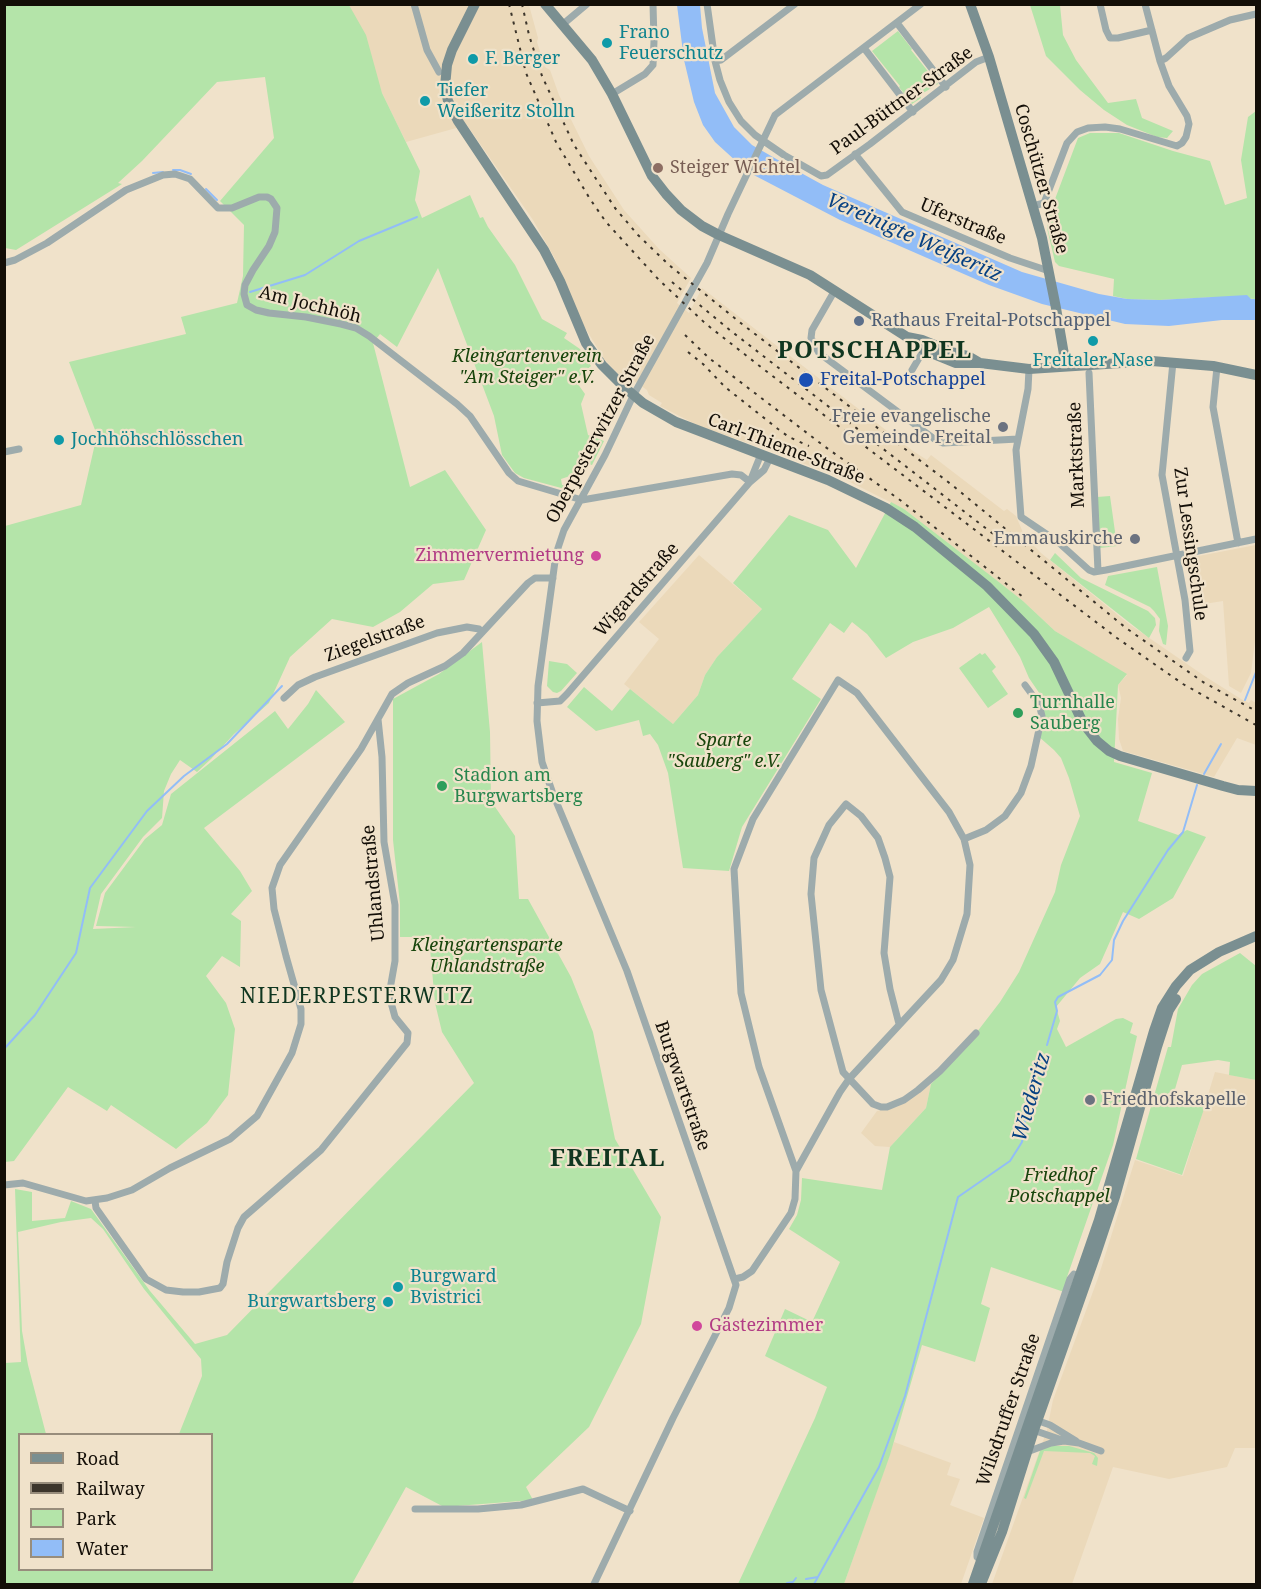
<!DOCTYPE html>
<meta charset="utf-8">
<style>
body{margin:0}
#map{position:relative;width:1261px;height:1589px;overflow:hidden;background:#f0e2ca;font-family:"Noto Serif",serif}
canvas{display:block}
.frame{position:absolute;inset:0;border:6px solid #130e07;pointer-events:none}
.legend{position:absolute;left:18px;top:1433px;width:195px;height:138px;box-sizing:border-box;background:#f0e2ca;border:2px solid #988d7c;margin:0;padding:8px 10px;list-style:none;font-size:18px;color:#130e07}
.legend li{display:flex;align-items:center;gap:12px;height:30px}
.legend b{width:30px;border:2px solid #988d7c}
</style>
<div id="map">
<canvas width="1261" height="1589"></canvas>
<div class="frame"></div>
<ul class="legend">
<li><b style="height:8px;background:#7a8f91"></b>Road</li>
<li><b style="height:8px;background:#3c352b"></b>Railway</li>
<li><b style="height:16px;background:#b4e4a9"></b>Park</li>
<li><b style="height:16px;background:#92bdf7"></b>Water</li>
</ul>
</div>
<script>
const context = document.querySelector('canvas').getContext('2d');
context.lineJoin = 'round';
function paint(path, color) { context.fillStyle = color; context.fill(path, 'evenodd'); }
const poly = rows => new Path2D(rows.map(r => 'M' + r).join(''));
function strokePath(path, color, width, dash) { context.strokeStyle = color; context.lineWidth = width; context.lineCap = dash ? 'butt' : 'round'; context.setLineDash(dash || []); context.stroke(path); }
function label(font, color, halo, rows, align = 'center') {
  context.font = font + ' "Noto Serif",serif'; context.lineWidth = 4.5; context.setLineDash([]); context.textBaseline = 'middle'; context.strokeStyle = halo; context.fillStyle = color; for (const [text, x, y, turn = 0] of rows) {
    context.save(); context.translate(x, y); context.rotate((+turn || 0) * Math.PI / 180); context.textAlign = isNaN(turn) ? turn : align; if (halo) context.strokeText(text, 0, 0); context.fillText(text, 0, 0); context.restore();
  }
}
const built = poly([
 [349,5,529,5,538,38,537,42,545,67,550,70,559,95,589,156,624,210,659,249,691,278,677,303,689,313,702,288,913,451,927,460,931,455,1004,511,1007,509,1016,516,1024,535,1041,553,1129,624,1206,677,1241,699,1249,703,1251,700,1256,703,1256,745,1237,738,1214,777,1123,751,1119,739,1118,719,1121,698,1118,685,1127,675,1055,631,1023,601,904,509,846,480,766,449,699,426,660,406,662,403,649,395,647,390,628,377,621,377,604,359,581,321,554,257,533,220,467,125,406,142,382,93],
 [1256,545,1256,633,1251,673,1241,693,1229,686,1223,601,1198,605,1188,558],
 [699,555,762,609,717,657,705,675,698,695,673,724,624,684,659,639,639,622],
 [1215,1072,1256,1080,1256,1448,1235,1448,1227,1467,1169,1479,1113,1467,1072,1584,992,1584,1047,1430,1053,1400,1098,1278,1135,1160,1183,1176],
 [931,1084,926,1108,890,1147,875,1146,861,1133,877,1111,897,1107],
 [894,1442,951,1463,947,1475,960,1479,950,1505,984,1518,961,1584,844,1584]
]);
const green = poly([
 [4,5,349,5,366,35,382,93,420,171,415,200,422,218,470,195,480,218,483,217,488,227,515,265,542,319,567,333,564,338,580,349,591,366,575,380,585,394,581,404,588,435,604,441,592,465,577,461,576,474,561,479,562,485,566,485,565,489,524,478,515,473,502,455,494,416,438,268,397,347,380,334,373,343,410,487,445,470,486,530,464,580,433,584,400,612,373,627,332,619,290,657,269,703,234,734,211,759,197,772,180,760,171,774,164,791,162,818,143,837,101,894,93,929,136,927,96,926,105,893,145,839,162,825,171,794,275,711,288,729,308,704,316,690,345,722,204,828,240,871,252,891,231,914,241,921,240,967,222,956,206,976,226,1003,235,1029,228,1095,207,1123,176,1149,111,1105,107,1111,68,1087,14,1161,5,1162,5,526,81,505,97,435,69,362,186,334,181,317,237,303,243,276,244,225,220,201,274,138,265,77,217,82,142,161,118,183,122,184,16,250,5,248],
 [1030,5,1060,5,1063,35,1076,60,1108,103,1136,99,1142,118,1173,131,1167,138,1157,137,1127,125,1104,110,1080,90,1046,56],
 [898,31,912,49,911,50,938,84,920,95,921,98,912,104,899,87,900,86,872,51],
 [1256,111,1256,299,1216,297,1159,300,1127,299,1113,296,1114,279,1059,266,1055,262,1047,228,1049,215,1078,138,1090,133,1119,133,1173,151,1210,161,1225,205,1247,198,1241,160,1248,117],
 [1110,496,1117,546,1100,548,1097,497],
 [891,502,904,509,995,579,1023,601,1055,631,1127,674,1118,685,1114,762,1152,773,1138,821,1178,835,1187,830,1206,837,1173,898,1139,919,1123,912,1100,964,1080,978,1056,1007,1060,1021,1057,1029,1066,1047,1116,1019,1123,1018,1133,1023,1130,1033,1137,1036,1113,1145,1067,1277,1064,1292,991,1267,981,1304,990,1308,975,1362,922,1345,890,1455,844,1584,738,1584,815,1418,827,1387,765,1356,785,1309,812,1322,840,1262,789,1229,797,1215,801,1200,802,1178,882,1190,890,1147,926,1108,931,1084,970,1041,1000,1002,1019,972,1055,892,1061,865,1080,816,1069,778,1061,758,1054,750,1038,736,1046,703,1029,678,1020,657,989,607,953,628,913,642,886,658,867,634,852,622,844,633,830,623,792,679,821,699,742,827,729,871,683,868,668,773,658,745,650,734,643,736,639,720,596,731,567,707,584,687,612,711,630,689,673,724,698,695,705,675,717,657,762,609,733,583,789,515,828,530,856,568],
 [1055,553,1081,578,1148,611,1155,618,1156,625,1149,638,1050,560],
 [1157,567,1168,626,1166,645,1163,644,1159,631,1160,619,1154,611,1150,607,1105,585,1108,576],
 [482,642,490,732,491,801,515,836,519,899,528,899,571,977,593,1032,615,1139,661,1217,641,1324,589,1427,526,1487,533,1500,444,1507,406,1487,352,1584,5,1584,5,1363,21,1362,15,1189,32,1192,32,1221,65,1218,71,1201,91,1209,150,1291,195,1344,227,1335,474,1083,442,1032,435,1003,429,937,400,937,400,904,393,840,393,699,439,674],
 [91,1218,103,1229,144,1289,201,1359,202,1376,179,1434,212,1434,212,1570,20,1570,20,1434,46,1434,28,1365,22,1331,18,1232,61,1222],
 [980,653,982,655,985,653,996,667,992,671,1008,694,988,708,959,668],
 [549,661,567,664,577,673,561,691,557,693,553,692,547,686],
 [1240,953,1256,966,1256,1080,1229,1075,1230,1062,1218,1060,1182,1065,1173,1096,1205,1106,1182,1175,1136,1159,1168,1047,1171,1047,1178,1009,1192,985,1202,974],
 [1051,1446,1069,1446,1094,1453,1098,1458,1097,1466,1092,1464,1095,1456,1090,1453,1044,1451,1026,1499,1024,1498,1041,1448]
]);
const water = poly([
 [677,5,700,5,702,28,715,93,734,127,752,145,792,168,823,185,1022,272,1099,294,1127,299,1159,300,1247,295,1251,299,1256,299,1256,320,1222,320,1169,326,1125,324,1042,304,989,285,840,220,748,172,715,142,703,125,694,102,684,60]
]);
const stream = poly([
 [173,170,180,170,191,174],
 [153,173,163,172],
 [206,189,217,200],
 [250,292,305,275,359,241,417,217],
 [1245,700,1256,672],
 [1204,774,1221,744],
 [1047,1045,1057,1011,1055,1002,1058,997,1100,975,1112,960,1114,940,1123,921,1168,850,1183,832,1197,785],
 [4,1049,35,1015,76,953,90,888,147,811,184,776,227,744,282,686],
 [806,1579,818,1577],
 [787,1583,793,1582,796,1578],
 [814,1584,879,1467,905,1396,958,1197,1010,1161,1022,1142,1028,1098,1037,1070]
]);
const street = poly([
 [414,4,427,50,439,72],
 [707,4,715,61,720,80,729,102,741,121,755,135,784,155,821,176,827,175,870,144,976,62,989,57],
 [1100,4,1106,30,1110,38,1118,38,1152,30],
 [897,23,946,87],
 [562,25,587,4],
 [864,48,913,112],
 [715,61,721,60,795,4],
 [1160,61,1166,58,1188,38,1230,20,1256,14],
 [612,94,645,74,653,65,654,41,653,4],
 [855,154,902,212,1010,258,1049,271],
 [1033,206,1044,203,1067,143,1077,132,1088,128,1105,127,1120,129,1177,146,1182,143,1186,137,1189,124,1187,116,1169,86,1160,61,1145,4],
 [4,263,15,260,47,243,126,190,163,175,175,174,190,179,218,208,232,208,259,197,267,197,271,199,277,208,275,232,269,246,253,270,245,285,244,294,247,305,256,310,269,313,306,317,341,324,356,328,369,336,457,404,470,416,509,473,518,481,582,500,732,474,741,475,750,482],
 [835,290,812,330,811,338,819,353,937,441,943,443,1018,439],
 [1173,362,1162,475,1185,600,1190,651,1186,658],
 [1217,367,1213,407,1238,543],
 [1029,369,1028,389,1016,450,1021,517,1058,542,1089,570,1094,572,1106,570,1256,539],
 [912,370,922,353],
 [1089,373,1098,571],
 [4,452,19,449],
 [751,479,761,454],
 [284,698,298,685,315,677,437,633,467,627,479,629,482,632],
 [537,703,560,701,567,694,750,482,764,470,770,458],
 [964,839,986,830,1005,816,1021,793,1031,766,1042,716,1039,704,1025,685],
 [899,1024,890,989,884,953,890,877,885,858,878,838,861,816,846,804,829,825,814,858,811,894,821,990,843,1072,873,1104,881,1107,887,1107,904,1100,918,1090,940,1071,976,1033],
 [4,1185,23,1183,86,1201,107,1198,132,1190,170,1168,230,1139,257,1116,292,1053,301,1024,301,1009,286,956,274,909,272,888,280,865,361,749,392,694,408,683,445,666,463,653,528,583,535,578,553,578],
 [95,1201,96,1208,146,1279,166,1290,183,1292,199,1292,220,1288,223,1284,227,1262,238,1228,244,1217,321,1150,407,1043,408,1033,395,1017,389,995,395,961,395,905,384,842,382,757,378,719],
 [735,1279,743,1277,752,1271,791,1213,795,1199,796,1171,840,1092,849,1079,941,980,953,960,967,914,970,865,964,839,949,812,857,693,838,680,753,819,734,869,741,993,759,1067,796,1171],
 [1036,1420,1050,1425,1076,1441],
 [1033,1430,1062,1440],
 [1027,1452,1051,1443,1064,1441,1079,1443,1101,1451],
 [415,1509,478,1509,521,1505,583,1489,630,1511],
 [983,1562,977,1557,977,1552,1070,1279,1074,1274,1081,1276],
 [594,1584,673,1418,729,1308,736,1285,627,971,553,794,542,762,537,721,538,686,556,554,564,530,605,455,633,396,707,263,728,214,775,115,921,4]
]);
const secondary = poly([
 [475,4,452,50,447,65,445,87,448,101,458,121,544,250,560,281,586,343,602,365,624,387,643,403,676,422,828,480,886,508,915,527,987,586,1034,634,1054,662,1083,723,1097,741,1109,751,1120,756,1223,786,1238,790,1256,791],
 [545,4,592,60,612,94,652,176,666,194,681,210,702,226,719,235,810,275,907,337,924,350,956,363,980,363,1029,369,1152,361,1213,366,1256,375],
 [970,4,989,57,1042,238,1056,308,1066,366],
 [907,337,922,340,952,352,968,356,980,363],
 [973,1584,1099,1220,1154,1031,1162,1008,1176,986,1190,970,1219,952,1256,936],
 [981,1584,1002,1532,1034,1430,1096,1254,1115,1197,1157,1047,1169,1010,1176,999]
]);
const rail = poly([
 [509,4,526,73,556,142,590,199,606,222,659,280,706,324,766,371,1117,638,1183,684,1256,725],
 [522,4,529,35,542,76,574,145,615,208,638,235,669,265,742,324,952,485,1126,628,1203,682,1256,711],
 [672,282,731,331,1010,547],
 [685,335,709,358,824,446,900,500,1023,597],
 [688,352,703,364,725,387,778,429,789,437,809,446]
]);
const markers = [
 [607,43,6,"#0f9aa8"],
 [473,59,6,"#0f9aa8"],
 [425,101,6,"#0f9aa8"],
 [658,168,6,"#8d6e63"],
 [859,321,6,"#5c6f8a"],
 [1093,341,6,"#0f9aa8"],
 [806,380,8,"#1a4fb4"],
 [1003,427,6,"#6b7280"],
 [59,440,6,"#0f9aa8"],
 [1135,539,6,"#6b7280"],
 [596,556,6,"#d1479c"],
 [1018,713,6,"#2e9e5b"],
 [442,786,6,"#2e9e5b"],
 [1090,1100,6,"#6b7280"],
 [398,1287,6,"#0f9aa8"],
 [388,1302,6,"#0f9aa8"],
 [697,1326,6,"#d1479c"]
];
const cultureNames = [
 ["Frano",619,33],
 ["Feuerschutz",619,54],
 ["F. Berger",485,59],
 ["Tiefer",437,91],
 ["Weißeritz Stolln",437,112],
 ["Freitaler Nase",1093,361,"center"],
 ["Jochhöhschlösschen",71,440],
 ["Burgward",410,1277],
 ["Bvistrici",410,1298],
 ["Burgwartsberg",376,1302,"right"]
];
const streetNames = [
 ["Paul-Büttner-Straße",902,101,-36],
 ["Coschützer Straße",1041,179,74],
 ["Uferstraße",963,222,23],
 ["Am Jochhöh",310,305,14],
 ["Oberpesterwitzer Straße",601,429,-62],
 ["Carl-Thieme-Straße",786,449,21],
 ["Marktstraße",1077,455,-92],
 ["Zur Lessingschule",1190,544,82],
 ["Wigardstraße",637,590,-49],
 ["Ziegelstraße",375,639,-20],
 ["Uhlandstraße",374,883,-95],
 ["Burgwartstraße",682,1086,71],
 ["Wilsdruffer Straße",1009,1410,-71]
];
const educationNames = [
 ["Steiger Wichtel",670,168]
];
const serviceNames = [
 ["Rathaus Freital-Potschappel",871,321]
];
const parkNames = [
 ["Kleingartenverein",527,357],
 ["\"Am Steiger\" e.V.",527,378],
 ["Sparte",724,741],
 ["\"Sauberg\" e.V.",724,762],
 ["Kleingartensparte",487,946],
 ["Uhlandstraße",487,967],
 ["Friedhof",1059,1176],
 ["Potschappel",1059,1197]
];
const transitNames = [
 ["Freital-Potschappel",820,380]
];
const worshipNames = [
 ["Freie evangelische",991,417],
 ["Gemeinde Freital",991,438],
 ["Emmauskirche",1123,539],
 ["Friedhofskapelle",1102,1100,"left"]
];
const hotelNames = [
 ["Zimmervermietung",584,556],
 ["Gästezimmer",709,1326,"left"]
];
const leisureNames = [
 ["Turnhalle",1030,703],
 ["Sauberg",1030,724],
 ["Stadion am",454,776],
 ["Burgwartsberg",454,797]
];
const waterNames = [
 ["Vereinigte Weißeritz",914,238,24],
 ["Wiederitz",1032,1097,-74]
];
const quarterNames = [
 ["NIEDERPESTERWITZ",357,997]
];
const districtNames = [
 ["POTSCHAPPEL",875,351],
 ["FREITAL",608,1159]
];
paint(built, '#ebd9ba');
paint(green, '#b4e4a9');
paint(water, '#92bdf7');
strokePath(stream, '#92bdf7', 2);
strokePath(street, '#9dabac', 7);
strokePath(secondary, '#7a8f91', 10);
strokePath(rail, '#3c352b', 2, [3, 6]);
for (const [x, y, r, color] of markers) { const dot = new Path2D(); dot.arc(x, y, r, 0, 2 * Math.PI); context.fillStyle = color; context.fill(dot); strokePath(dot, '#f0e2ca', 2); }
label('18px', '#0d838f', '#f0e2ca', cultureNames, 'left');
label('18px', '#130e07', '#f0e2ca', streetNames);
label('18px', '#785e54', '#f0e2ca', educationNames, 'left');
label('18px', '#4e5e75', '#f0e2ca', serviceNames, 'left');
label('italic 18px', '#18450c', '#f0e2ca', parkNames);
label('18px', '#164399', '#f0e2ca', transitNames, 'left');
label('18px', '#5b616d', '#f0e2ca', worshipNames, 'right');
label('18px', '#b23c85', '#f0e2ca', hotelNames, 'right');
label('18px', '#27864d', '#f0e2ca', leisureNames, 'left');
label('italic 20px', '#064082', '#f0e2ca', waterNames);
context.letterSpacing = '1.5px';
label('21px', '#103620', '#f0e2ca', quarterNames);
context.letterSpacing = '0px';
context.letterSpacing = '1.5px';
label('bold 24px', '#103620', '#f0e2ca', districtNames);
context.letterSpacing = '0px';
</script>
